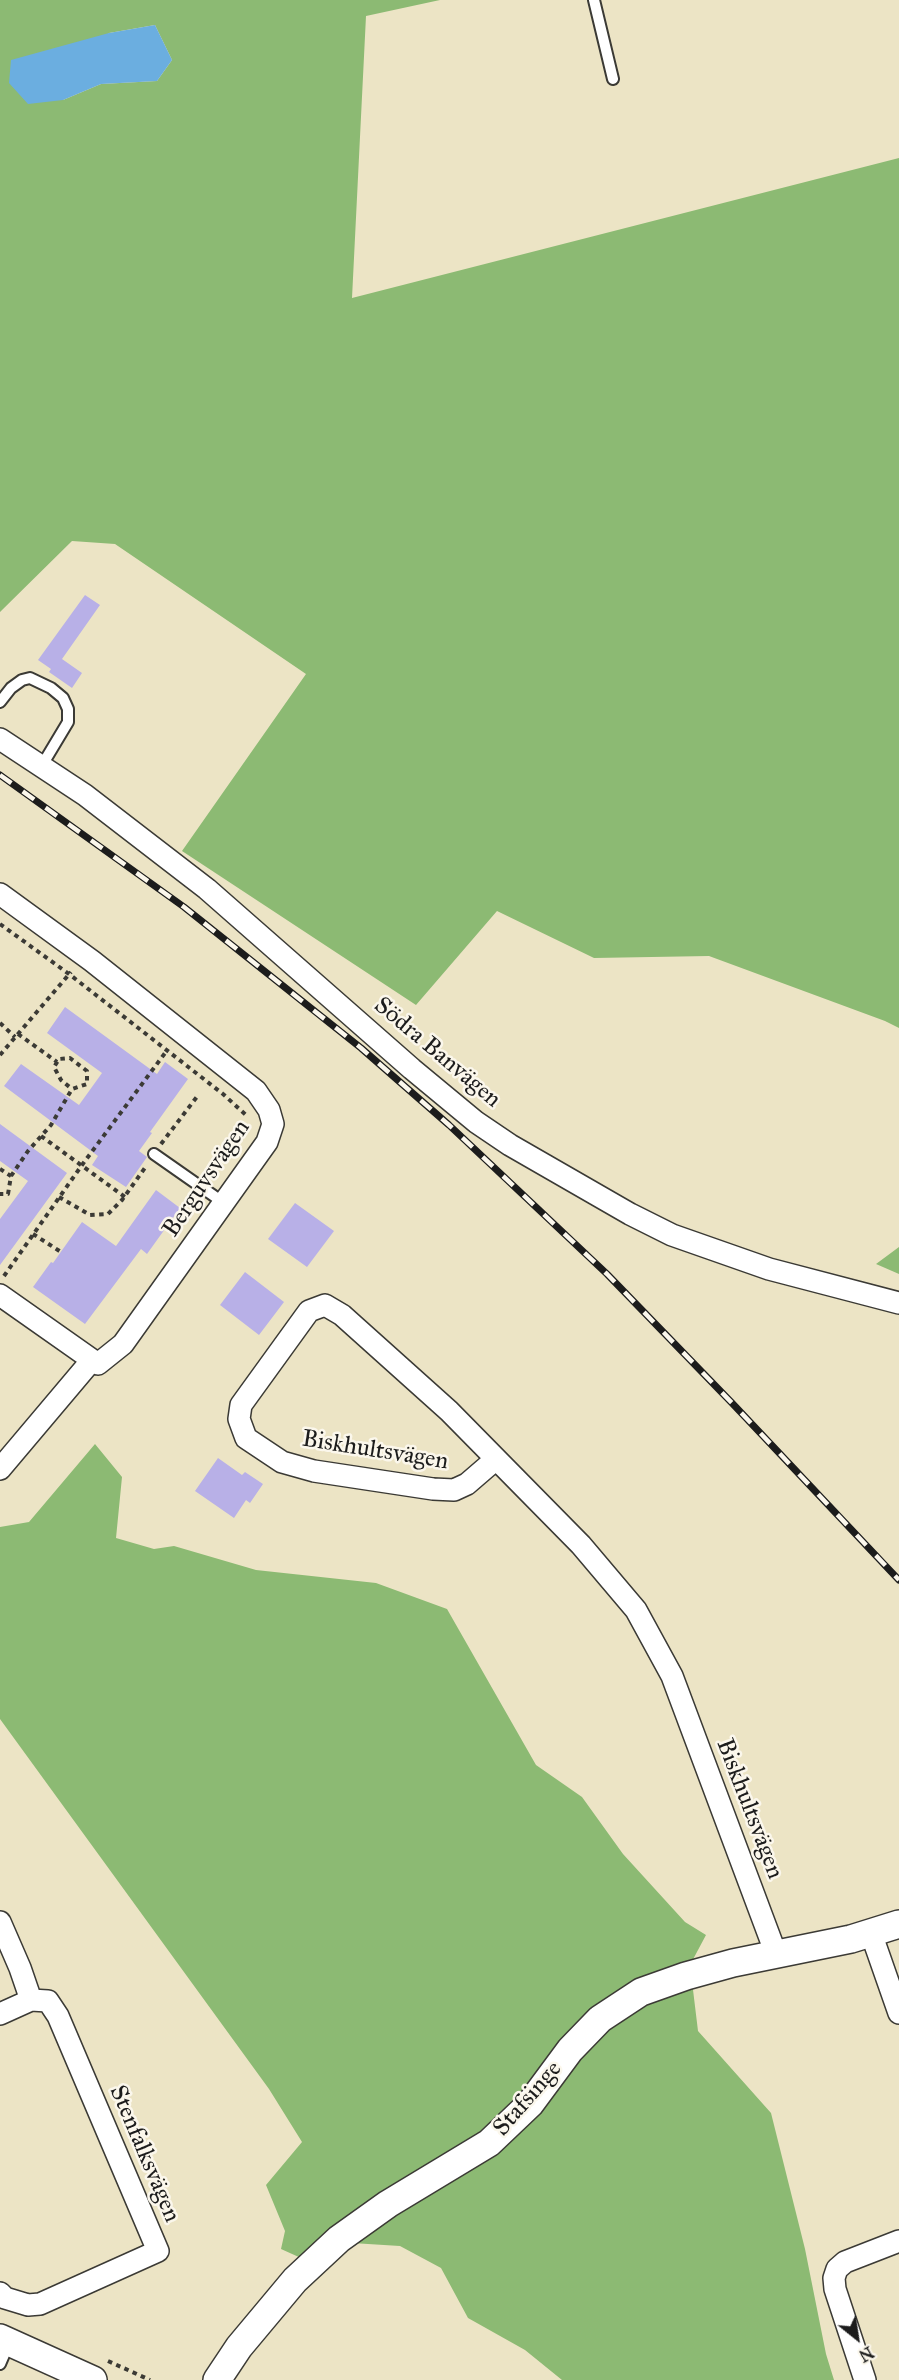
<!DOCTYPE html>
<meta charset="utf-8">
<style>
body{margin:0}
#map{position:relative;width:899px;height:2380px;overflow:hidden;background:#ece4c5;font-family:"IM FELL Great Primer",serif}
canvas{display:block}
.north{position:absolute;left:827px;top:2308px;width:60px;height:60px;-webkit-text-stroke:4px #fbf7ec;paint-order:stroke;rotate:150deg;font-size:16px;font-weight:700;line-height:24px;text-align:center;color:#1c1c1c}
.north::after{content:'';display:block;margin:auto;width:21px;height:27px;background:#1c1c1c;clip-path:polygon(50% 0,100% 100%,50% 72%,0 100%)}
</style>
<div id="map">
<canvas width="899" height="2380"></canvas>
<div class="north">N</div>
</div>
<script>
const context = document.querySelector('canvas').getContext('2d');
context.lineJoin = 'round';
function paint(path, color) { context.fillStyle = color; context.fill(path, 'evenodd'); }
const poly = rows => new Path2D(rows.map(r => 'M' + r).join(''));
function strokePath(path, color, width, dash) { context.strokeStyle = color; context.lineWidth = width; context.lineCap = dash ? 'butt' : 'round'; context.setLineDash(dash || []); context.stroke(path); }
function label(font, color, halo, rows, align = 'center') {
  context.font = font + ' "IM FELL Great Primer",serif'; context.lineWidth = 5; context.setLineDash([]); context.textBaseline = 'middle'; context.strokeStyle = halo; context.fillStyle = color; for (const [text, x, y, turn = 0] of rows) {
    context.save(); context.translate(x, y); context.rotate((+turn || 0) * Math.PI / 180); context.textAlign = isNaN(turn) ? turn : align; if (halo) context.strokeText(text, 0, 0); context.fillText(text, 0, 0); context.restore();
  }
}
const forest = poly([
 [0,0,440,0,366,16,352,298,899,158,899,1028,885,1021,709,956,594,958,497,911,416,1005,182,851,306,674,115,544,72,541,0,612],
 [155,25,172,60,157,81,101,84,63,100,109,33],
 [899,1247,899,1274,876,1264],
 [95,1444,122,1477,116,1538,154,1549,174,1546,256,1570,376,1583,447,1609,536,1765,582,1797,623,1854,685,1922,706,1935,690,1965,698,2031,771,2113,805,2249,826,2354,834,2380,562,2380,525,2350,468,2318,441,2268,400,2246,352,2243,301,2258,281,2249,285,2231,266,2185,302,2142,269,2089,0,1719,0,1527,29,1522]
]);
const water = poly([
 [155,25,172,60,157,81,101,84,63,100,28,104,9,83,11,60,109,33]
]);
const building = poly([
 [85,595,100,605,62,659,82,673,72,688,49,672,51,669,38,660],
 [65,1007,157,1074,165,1062,188,1079,150,1132,152,1133,139,1151,147,1157,126,1187,92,1165,98,1156,4,1086,21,1064,79,1105,102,1073,47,1033],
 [0,1124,67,1173,0,1265,0,1219,28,1181,0,1161],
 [156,1190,180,1208,147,1254,141,1249,85,1324,33,1287,51,1262,53,1263,82,1222,116,1246],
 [295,1203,334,1231,307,1267,268,1239],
 [245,1272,284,1302,259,1335,220,1305],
 [218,1458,242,1475,245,1472,263,1484,250,1503,246,1500,234,1518,195,1491]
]);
const path = poly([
 [0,924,69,974,223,1094,247,1116],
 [0,1023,15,1037],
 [18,1034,57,1062],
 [0,1055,71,972],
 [41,1136,125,1197],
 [161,1144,199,1094],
 [0,1169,11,1176,8,1194,0,1194],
 [11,1176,28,1151,51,1125,72,1089,87,1084,87,1071,70,1058,59,1059,54,1067,61,1080,72,1089],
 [59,1197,90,1215,108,1214,122,1200,147,1165],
 [33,1234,61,1252],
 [4,1276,82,1165,168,1049],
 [108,2361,150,2380]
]);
const service = poly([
 [594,0,613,79],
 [0,702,11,688,22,680,30,678,51,688,63,698,68,709,68,722,41,767],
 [154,1154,224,1203],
 [0,2364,9,2343]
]);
const minor = poly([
 [0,739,85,795,207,889,412,1069,476,1122,510,1145,630,1214,672,1235,769,1269,899,1303],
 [0,894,92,961,256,1091,269,1110,273,1124,267,1142,123,1344,98,1364,0,1295],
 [496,1459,467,1484,454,1490,433,1489,314,1471,282,1462,246,1438,239,1419,241,1405,309,1311,325,1305,342,1315,449,1411,581,1545,636,1610,672,1676,776,1954],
 [0,1469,92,1360],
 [0,1922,20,1968,31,2000,48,2001,58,2016,158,2251,40,2304,28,2305,5,2298,0,2293],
 [871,1933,899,2013],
 [0,2014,31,2000],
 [865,2380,835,2289,834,2278,837,2269,845,2262,899,2241]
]);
const tertiary = poly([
 [0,2338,93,2380],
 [217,2380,239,2347,295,2280,339,2239,388,2204,489,2143,530,2104,570,2050,600,2019,641,1992,686,1976,733,1963,851,1939,899,1924]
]);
const rail = poly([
 [0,775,184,907,361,1048,449,1125,607,1274,732,1403,899,1580]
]);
const streetNames = [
 ["Södra Banvägen",437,1053,40],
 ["Berguvsvägen",207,1179,-56],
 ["Biskhultsvägen",375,1451,9],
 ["Biskhultsvägen",749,1809,69],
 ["Stafsinge",528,2099,-49],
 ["Stenfalksvägen",144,2154,67]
];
paint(forest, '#8cba73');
paint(water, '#6baee0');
paint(building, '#b8b0e7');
strokePath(service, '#3b3a35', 14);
strokePath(minor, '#3b3a35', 24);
strokePath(tertiary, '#3b3a35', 30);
strokePath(path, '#3b3a35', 4, [4.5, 4.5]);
strokePath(service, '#fff', 10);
strokePath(minor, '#fff', 21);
strokePath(tertiary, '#fff', 27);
strokePath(rail, '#1c1c1c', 7);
strokePath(rail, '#fbf7ec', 4.5, [14]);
label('24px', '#1c1c1c', '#fbf7ec', streetNames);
</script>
